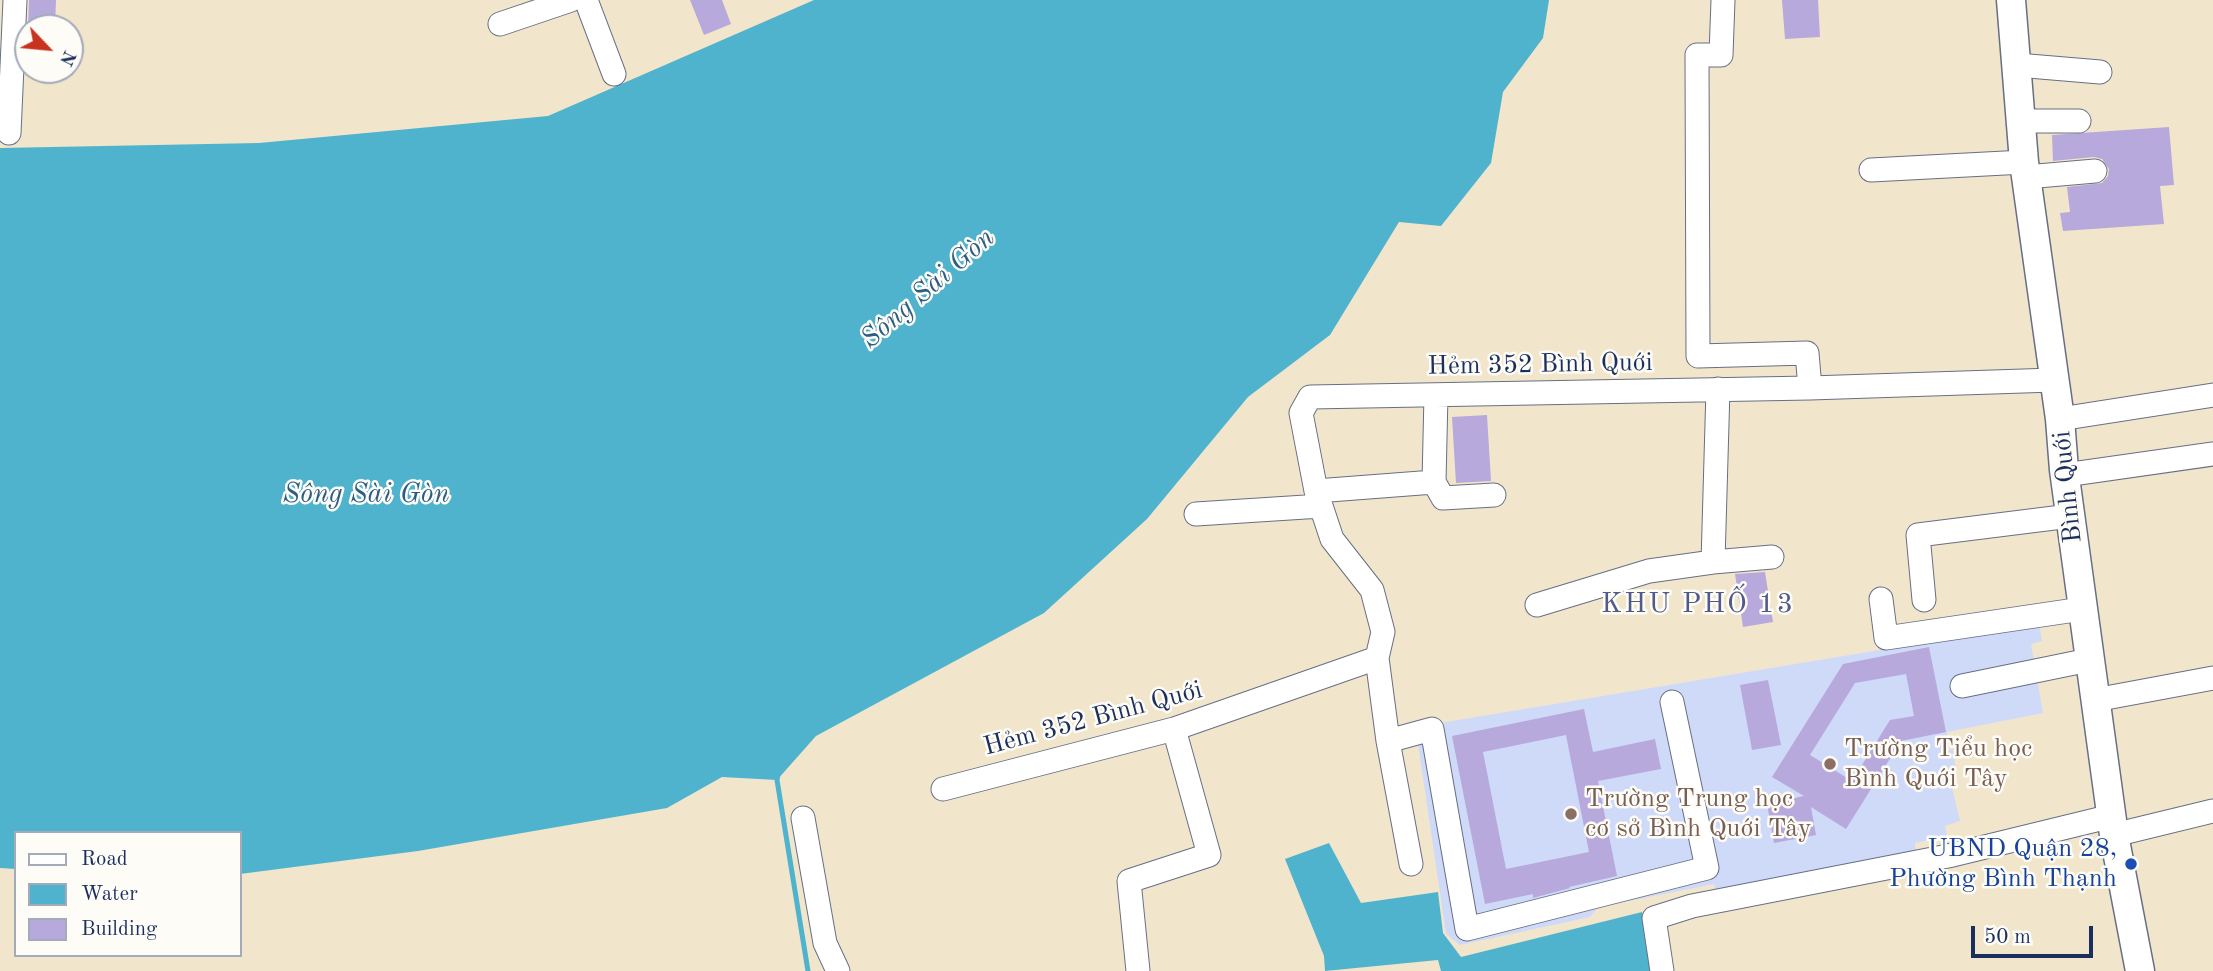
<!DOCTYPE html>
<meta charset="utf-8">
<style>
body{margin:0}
#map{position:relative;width:2213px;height:971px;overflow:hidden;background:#f1e6cb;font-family:"Old Standard TT",serif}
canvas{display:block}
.legend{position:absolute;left:14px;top:831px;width:228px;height:126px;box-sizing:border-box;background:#fdfcf7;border:2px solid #a3aaba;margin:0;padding:9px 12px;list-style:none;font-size:21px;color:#1b2f5e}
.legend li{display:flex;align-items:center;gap:14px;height:35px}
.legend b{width:35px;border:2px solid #a3aaba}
.north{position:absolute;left:14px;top:14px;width:70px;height:70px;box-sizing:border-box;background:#fdfcf7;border:2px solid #a3aaba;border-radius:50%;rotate:116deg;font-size:19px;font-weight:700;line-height:28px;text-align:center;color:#1b2f5e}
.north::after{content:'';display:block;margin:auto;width:24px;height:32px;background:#c8321e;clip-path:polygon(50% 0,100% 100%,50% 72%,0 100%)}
.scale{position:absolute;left:1971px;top:926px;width:122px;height:32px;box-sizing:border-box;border:4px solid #1b2f5e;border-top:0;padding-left:9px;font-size:21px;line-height:24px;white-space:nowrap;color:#1b2f5e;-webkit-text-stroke:5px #fdfcf7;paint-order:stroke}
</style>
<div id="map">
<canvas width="2213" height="971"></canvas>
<ul class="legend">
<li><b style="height:9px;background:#fff"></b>Road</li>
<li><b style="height:19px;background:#4fb3ce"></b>Water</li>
<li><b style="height:19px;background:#b7a9dc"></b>Building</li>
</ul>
<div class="north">N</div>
<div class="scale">50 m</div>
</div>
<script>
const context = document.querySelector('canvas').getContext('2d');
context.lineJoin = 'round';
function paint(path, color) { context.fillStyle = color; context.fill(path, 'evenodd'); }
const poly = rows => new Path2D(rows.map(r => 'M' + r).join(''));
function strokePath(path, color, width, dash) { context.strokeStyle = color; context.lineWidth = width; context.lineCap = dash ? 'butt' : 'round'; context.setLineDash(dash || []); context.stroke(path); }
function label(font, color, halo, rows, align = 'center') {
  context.font = font + ' "Old Standard TT",serif'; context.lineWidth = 5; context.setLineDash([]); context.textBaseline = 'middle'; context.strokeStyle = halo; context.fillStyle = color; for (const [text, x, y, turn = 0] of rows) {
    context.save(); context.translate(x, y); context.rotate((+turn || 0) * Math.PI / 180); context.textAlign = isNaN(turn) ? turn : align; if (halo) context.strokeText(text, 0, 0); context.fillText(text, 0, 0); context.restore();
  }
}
const built = poly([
 [2038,618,2042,641,2031,644,2043,713,1947,732,1949,750,1953,749,1957,777,1950,779,1960,821,1945,826,1947,836,1915,843,1916,858,1717,900,1714,884,1598,907,1590,917,1460,945,1446,934,1418,744,1422,726,1940,640]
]);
const water = poly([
 [814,0,1549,0,1543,38,1503,92,1491,163,1441,226,1399,222,1330,335,1248,397,1147,519,1044,613,816,736,777,780,722,777,667,808,418,851,240,874,240,833,16,833,16,869,0,868,0,148,259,143,548,116],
 [1329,843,1361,903,1438,892,1443,933,1461,957,1642,912,1650,971,1441,971,1438,960,1325,971,1324,956,1285,859]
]);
const stream = poly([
 [778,774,777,780,808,971]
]);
const building = poly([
 [29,0,56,0,55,28,28,28],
 [690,0,722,0,731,24,704,35],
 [1782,0,1818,0,1820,37,1785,39],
 [2169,127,2174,185,2160,186,2164,224,2063,231,2060,213,2070,212,2067,187,2102,183,2108,176,2109,169,2102,159,2094,157,2053,161,2052,135],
 [1487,415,1491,481,1456,483,1452,417],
 [1765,572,1773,622,1743,627,1735,574],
 [1929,647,1946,732,1901,741,1846,829,1811,807,1816,835,1774,843,1767,804,1804,796,1772,777,1843,664],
 [1906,674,1914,716,1890,720,1852,781,1810,755,1855,683],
 [1768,680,1781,745,1752,750,1740,685],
 [1584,709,1593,752,1655,739,1661,769,1598,781,1617,876,1569,887,1570,888,1533,898,1533,894,1485,904,1452,736],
 [1566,735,1589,852,1506,869,1483,752]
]);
const minor = poly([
 [586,0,614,74],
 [1723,0,1721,55,1697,55,1698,356,1807,353,1810,388],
 [500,24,571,0],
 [2017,65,2100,72],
 [2021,121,2079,121],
 [9,133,15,0],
 [1871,170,2024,162],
 [2026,177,2095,171],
 [1718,389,1713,562,1772,557],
 [2060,419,2213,395],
 [2065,475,2213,454],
 [1434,482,1443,498,1494,495],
 [1316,491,1434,482,1436,395],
 [1196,514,1321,506],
 [1881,599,1886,638,2082,609],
 [1924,600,1918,535,2070,516],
 [1537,605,1649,571,1713,562],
 [1377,658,1388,741,1411,864],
 [1962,686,2089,660],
 [2095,700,2213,678],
 [1388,741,1432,729,1467,929,1707,868,1672,702],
 [943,789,1174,729,1377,658,1383,632,1372,590,1332,539,1316,491,1301,413,1310,397,1810,388,2054,380],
 [803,818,825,943,838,971],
 [2114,835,2213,811],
 [1138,971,1129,881,1209,855,1174,729],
 [1662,971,1654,918,1692,906,1948,856,2112,816]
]);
const major = poly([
 [2011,0,2024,162,2060,419,2064,470,2114,835,2140,971]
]);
const markers = [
 [1830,764,7,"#8d6e63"],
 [1571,814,7,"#8d6e63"],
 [2131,864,7,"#1a4fb4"]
];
const streetNames = [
 ["Hẻm 352 Bình Quới",1540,365,-1],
 ["Bình Quới",2068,487,-96],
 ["Hẻm 352 Bình Quới",1093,719,-15]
];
const educationNames = [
 ["Trường Tiểu học",1844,749],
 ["Bình Quới Tây",1844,779],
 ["Trường Trung học",1585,799],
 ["cơ sở Bình Quới Tây",1585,829]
];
const transitNames = [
 ["UBND Quận 28,",2117,849],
 ["Phường Bình Thạnh",2117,879]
];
const waterNames = [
 ["Sông Sài Gòn",928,289,-41],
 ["Sông Sài Gòn",366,495]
];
const neighbourhoodNames = [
 ["KHU PHỐ 13",1698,605]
];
paint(built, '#cfdaf9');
paint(water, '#4fb3ce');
strokePath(stream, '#4fb3ce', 5);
paint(building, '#b7a9dc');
strokePath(minor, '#666f84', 25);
strokePath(major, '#666f84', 31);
strokePath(minor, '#fff', 23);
strokePath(major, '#fff', 28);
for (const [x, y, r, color] of markers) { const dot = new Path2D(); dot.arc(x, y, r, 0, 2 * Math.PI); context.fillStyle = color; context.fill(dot); strokePath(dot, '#fdfcf7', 2.5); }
label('26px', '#1b2f5e', '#fdfcf7', streetNames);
label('26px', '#785e54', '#fdfcf7', educationNames, 'left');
label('26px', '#164399', '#fdfcf7', transitNames, 'right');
label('italic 28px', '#2d5d85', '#fdfcf7', waterNames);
context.letterSpacing = '2px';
label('28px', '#525a8a', '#fdfcf7', neighbourhoodNames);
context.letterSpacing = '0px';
</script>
